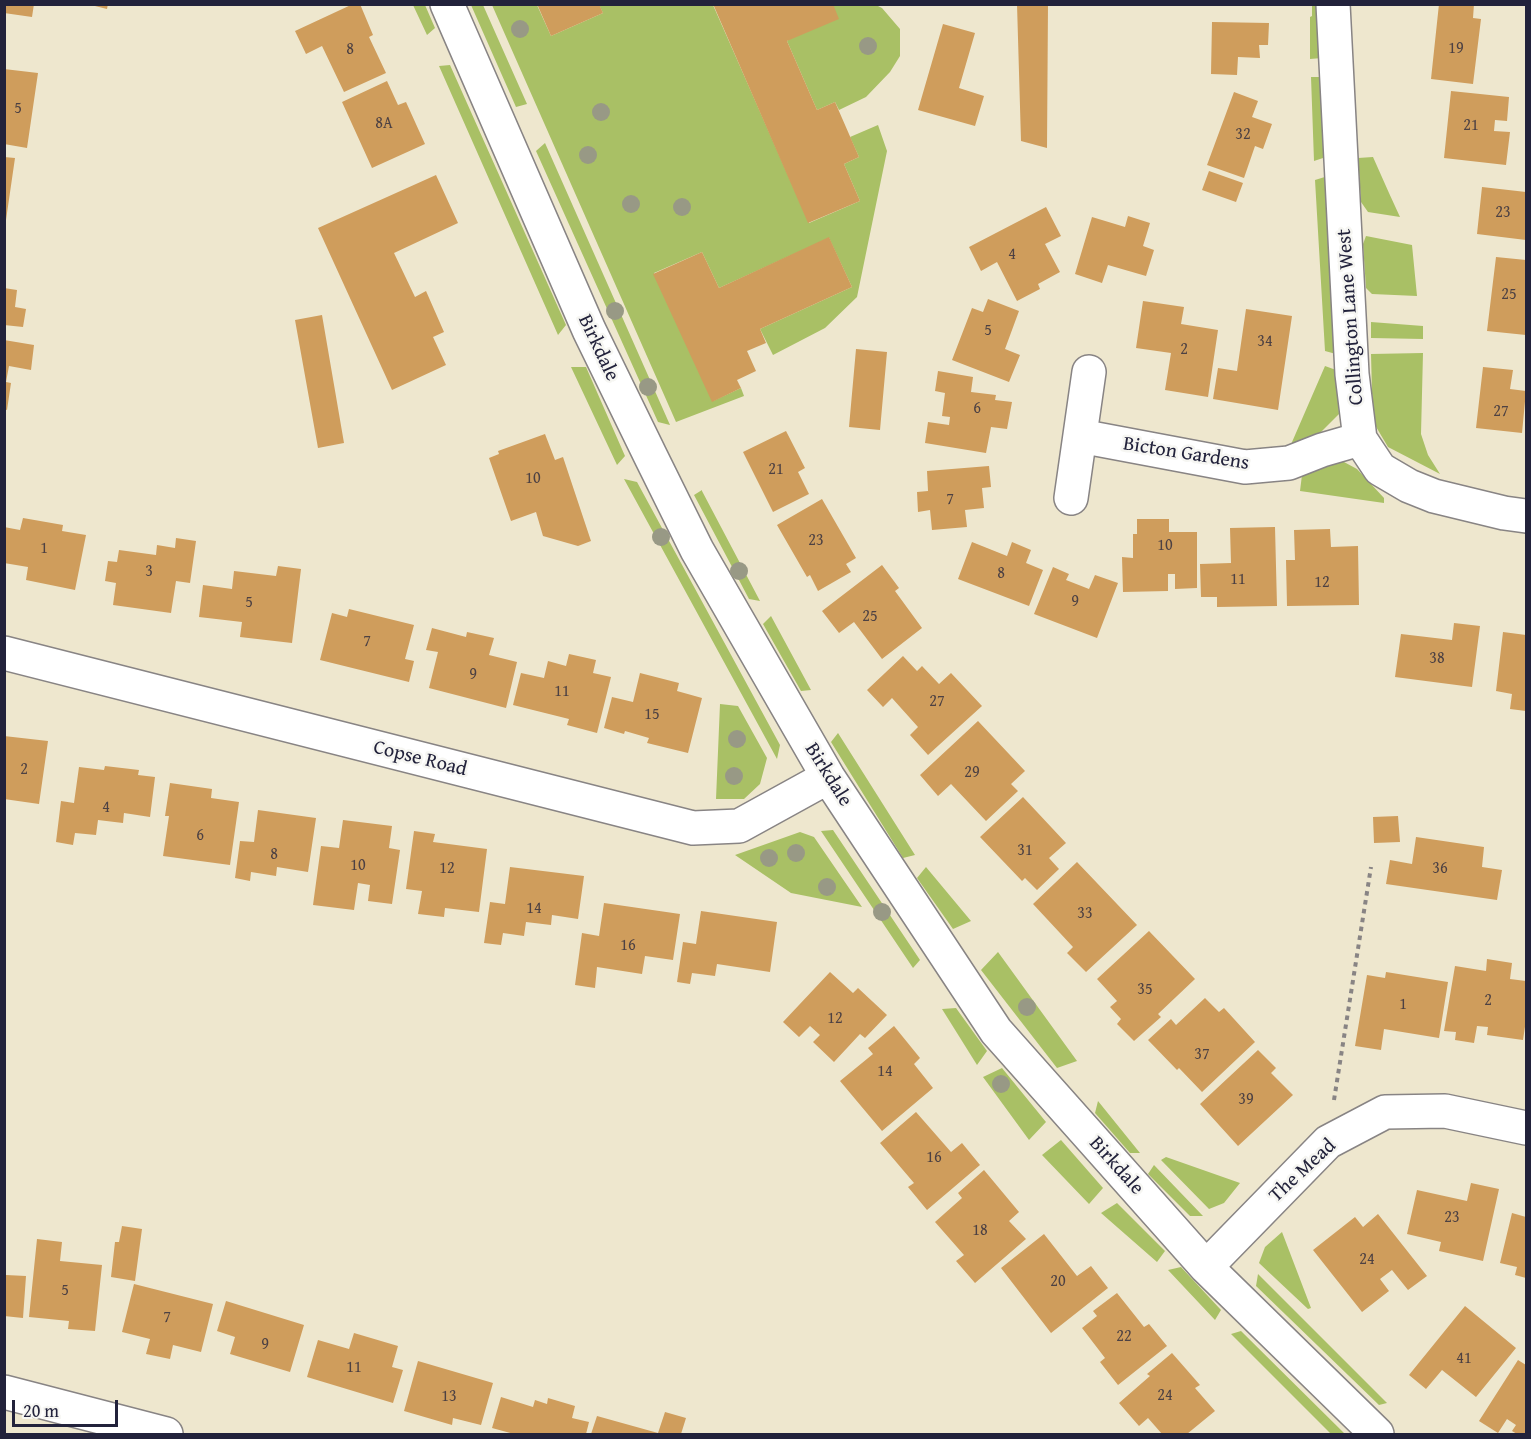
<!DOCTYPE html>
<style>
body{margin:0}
#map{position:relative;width:1531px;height:1439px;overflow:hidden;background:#eee7ce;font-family:"Gentium Book Plus",serif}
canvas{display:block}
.frame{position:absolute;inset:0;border:6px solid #22223b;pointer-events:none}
.scale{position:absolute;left:12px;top:1400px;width:106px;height:27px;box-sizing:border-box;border:3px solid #22223b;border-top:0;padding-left:8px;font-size:18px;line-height:21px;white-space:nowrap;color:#22223b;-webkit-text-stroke:4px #f6f6f2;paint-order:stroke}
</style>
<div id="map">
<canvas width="1531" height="1439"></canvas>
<div class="frame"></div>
<div class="scale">20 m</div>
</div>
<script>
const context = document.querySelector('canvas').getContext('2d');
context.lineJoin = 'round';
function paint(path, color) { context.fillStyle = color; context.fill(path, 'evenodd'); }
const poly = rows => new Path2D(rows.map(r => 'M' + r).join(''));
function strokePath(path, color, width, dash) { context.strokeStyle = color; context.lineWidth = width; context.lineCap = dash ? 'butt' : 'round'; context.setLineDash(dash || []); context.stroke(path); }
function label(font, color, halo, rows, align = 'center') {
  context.font = font + ' "Gentium Book Plus",serif'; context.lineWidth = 5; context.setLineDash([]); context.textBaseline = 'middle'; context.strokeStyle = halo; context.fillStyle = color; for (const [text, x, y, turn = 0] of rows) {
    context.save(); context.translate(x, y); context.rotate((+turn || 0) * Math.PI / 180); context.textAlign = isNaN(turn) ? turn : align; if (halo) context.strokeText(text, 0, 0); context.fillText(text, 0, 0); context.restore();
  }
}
const green = poly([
 [413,5,425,5,435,28,427,35],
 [471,5,483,5,527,104,516,107],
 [492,5,537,5,551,36,603,13,599,5,713,5,809,223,860,201,844,164,859,157,850,137,878,125,887,151,857,297,825,328,773,355,760,329,852,287,829,238,719,288,702,252,654,273,713,401,741,388,744,396,676,422],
 [833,5,876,5,882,8,900,29,900,56,890,72,866,97,839,110,835,102,817,110,787,41],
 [1312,5,1319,5,1322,58,1310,59,1310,17,1312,16],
 [450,65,566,325,558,335,439,66],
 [1311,77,1323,77,1326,157,1314,161],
 [545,143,670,425,658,422,536,151],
 [1373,157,1389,193,1400,217,1368,212,1361,202,1358,158],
 [1328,176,1336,354,1325,351,1315,180],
 [1366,236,1412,245,1417,296,1372,294,1366,288,1363,244],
 [1371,322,1423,326,1423,339,1371,338],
 [1423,353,1421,434,1428,455,1440,474,1388,447,1375,425,1372,393,1371,354],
 [1325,366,1336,370,1339,414,1318,435,1289,449],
 [571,367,586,367,625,456,617,465],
 [1329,461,1344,462,1357,469,1384,498,1384,503,1300,491,1302,475],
 [624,479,637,482,780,745,777,759],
 [702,490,702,491,760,601,749,599,694,495],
 [771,616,811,690,801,691,763,624],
 [720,704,738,706,767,758,760,784,744,799,716,799],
 [838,733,915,855,903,858,831,742],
 [833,830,920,960,913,968,821,831],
 [800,832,814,837,862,907,791,893,735,855],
 [926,867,971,921,953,929,917,878],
 [998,952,1077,1061,1057,1068,981,970],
 [956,1008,987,1051,977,1065,942,1009],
 [1002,1068,1046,1122,1029,1140,983,1077],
 [1098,1101,1140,1153,1130,1153,1095,1113],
 [1061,1140,1103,1188,1089,1204,1042,1155],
 [1166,1157,1240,1183,1224,1203,1209,1209,1161,1160],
 [1154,1165,1203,1216,1190,1216,1148,1174],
 [1117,1203,1165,1251,1157,1262,1101,1213],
 [1282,1232,1311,1308,1308,1309,1259,1263,1265,1247],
 [1181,1267,1221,1310,1215,1320,1168,1270],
 [1258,1274,1387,1403,1379,1405,1256,1286],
 [1241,1331,1345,1434,1331,1434,1231,1334]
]);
const building = poly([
 [4,4,34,4,32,17,4,13],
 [87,4,108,4,107,9],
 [353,4,360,4,373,35,369,37,386,73,344,92,322,46,306,54,295,31],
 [537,4,599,4,603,13,551,36],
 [713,4,833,4,839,19,787,41,817,110,835,102,859,157,844,164,860,201,808,223],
 [1017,4,1048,4,1047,148,1021,141],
 [1439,4,1474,4,1473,18,1481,19,1473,84,1431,79],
 [1212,22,1269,23,1268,45,1259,45,1260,58,1238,57,1237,75,1211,74],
 [943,24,975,33,959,88,984,96,975,126,918,110],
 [4,69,38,73,27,148,4,144],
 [387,81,398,105,406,102,425,144,372,168,342,102],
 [1451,91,1509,97,1507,121,1495,120,1494,131,1510,132,1506,165,1444,158],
 [1234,92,1258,101,1252,117,1272,124,1263,149,1255,146,1244,178,1207,165],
 [4,157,15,158,6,220,4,220],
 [1209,171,1243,183,1236,202,1202,190],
 [436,175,458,223,394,253,415,297,426,291,444,332,433,337,446,365,392,390,318,228],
 [1482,187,1526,192,1526,240,1477,234],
 [1046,207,1061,236,1045,244,1060,272,1038,284,1040,289,1017,301,997,262,981,271,969,247],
 [1128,216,1150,223,1143,246,1154,250,1146,276,1108,265,1102,283,1075,274,1092,217,1125,227],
 [829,237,852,287,760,329,766,343,747,351,756,371,737,380,741,388,712,402,653,274,702,252,719,288],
 [1496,257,1526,260,1526,335,1487,331],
 [4,288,17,290,15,307,26,309,23,327,4,325],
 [988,299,1019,311,1005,349,1020,355,1009,382,952,360,972,308,983,312],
 [1143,301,1184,307,1181,324,1218,330,1208,397,1165,390,1171,353,1136,348],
 [1246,309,1292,316,1278,410,1213,399,1218,368,1237,371],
 [322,315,344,443,318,448,295,320],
 [4,340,34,345,31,370,9,366,6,382,11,383,7,410,4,409],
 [856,349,887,352,880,430,849,427],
 [1483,367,1513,370,1510,389,1526,391,1522,433,1476,428],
 [938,371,973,377,971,392,996,395,995,400,1012,402,1007,429,991,427,986,453,925,443,928,422,949,425,950,417,942,416,945,393,935,391],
 [786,431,805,468,798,472,809,494,773,512,743,452],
 [545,434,555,460,563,457,591,541,578,546,543,536,536,512,511,521,489,458,499,454,498,451],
 [989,466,991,487,982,488,984,508,965,510,967,527,932,530,930,510,918,512,917,492,928,491,927,471],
 [822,499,856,558,846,564,851,572,818,591,810,575,807,577,777,525],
 [23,518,63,525,62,531,86,535,75,590,26,580,28,567,4,563,4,527,20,530],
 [1137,519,1169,519,1169,532,1197,532,1197,588,1175,589,1175,574,1168,574,1168,591,1123,592,1122,557,1133,558,1133,534,1137,534],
 [1275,527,1277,606,1217,607,1217,597,1201,597,1200,564,1231,563,1230,528],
 [1330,529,1331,547,1358,546,1359,605,1287,606,1286,560,1295,560,1294,530],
 [176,538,196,541,190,583,176,581,171,613,113,605,116,583,105,581,108,561,117,562,119,550,156,555,157,545,175,548],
 [972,542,1007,556,1012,542,1031,550,1026,563,1043,570,1029,606,958,579],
 [882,565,899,588,895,591,922,628,882,659,854,622,839,633,822,611],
 [278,566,301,569,292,643,240,637,242,622,199,617,203,585,232,589,234,571,276,576],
 [1053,567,1069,574,1066,580,1089,589,1095,575,1118,583,1097,638,1034,614],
 [349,609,414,625,405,659,414,661,409,682,320,660,332,613,347,617],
 [1454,623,1480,626,1472,687,1395,677,1401,634,1452,640],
 [432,628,466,637,467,632,494,638,489,655,517,662,506,708,429,688,438,652,426,650],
 [1503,632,1526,635,1526,711,1510,709,1512,694,1496,691],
 [569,654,596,660,593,673,611,677,597,733,567,725,569,719,513,705,521,673,544,678,548,661,566,666],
 [903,656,917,671,922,666,939,684,951,673,982,706,928,755,910,735,918,727,892,698,883,707,867,690],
 [640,673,679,683,677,691,702,698,688,753,647,743,649,738,625,731,624,734,604,728,612,697,633,702],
 [978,721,1025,771,1011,784,1018,791,986,821,951,784,938,796,920,775],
 [4,736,48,741,39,804,4,799],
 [105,766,139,770,138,775,155,777,150,817,124,813,123,823,98,820,96,835,75,833,73,845,56,842,61,801,74,803,79,767,104,770],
 [170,783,212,789,211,798,239,802,230,865,163,856,169,816,165,816],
 [1023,797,1066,843,1049,858,1059,869,1037,890,1025,878,1022,881,980,837],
 [258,810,316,818,308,872,277,867,276,876,251,872,250,881,235,878,240,841,254,842],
 [1398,816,1400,842,1374,843,1373,817],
 [343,820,392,826,389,848,400,850,392,904,368,901,370,885,358,883,354,910,313,905,321,846,339,848],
 [414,831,435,834,433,842,487,849,479,912,445,908,444,917,418,914,422,891,406,889],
 [1416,837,1484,847,1482,867,1502,870,1497,900,1386,884,1390,860,1412,864],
 [1077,862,1137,925,1086,972,1067,953,1073,947,1033,904],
 [510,867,584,876,578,919,552,915,551,925,526,922,524,936,503,933,501,945,484,943,490,902,505,904],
 [604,903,680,914,673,960,645,956,642,974,597,967,595,988,575,985,582,933,599,936],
 [701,911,777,922,770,972,717,964,715,976,692,973,690,984,677,982,683,942,696,944],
 [1149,931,1195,979,1158,1014,1161,1017,1134,1041,1117,1024,1121,1019,1110,1007,1117,1001,1097,979],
 [1487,959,1512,963,1510,979,1526,981,1526,1020,1523,1040,1487,1035,1488,1027,1477,1026,1474,1043,1455,1040,1456,1032,1444,1031,1455,966,1486,971],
 [830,972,853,993,858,988,887,1015,865,1038,860,1034,834,1062,813,1042,820,1035,810,1026,799,1037,783,1022],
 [1386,972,1448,982,1439,1038,1384,1029,1381,1050,1355,1046,1367,975,1385,978],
 [1205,998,1219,1012,1224,1008,1255,1042,1202,1092,1179,1068,1177,1070,1148,1040,1171,1019,1176,1025],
 [894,1026,920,1058,914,1064,933,1088,882,1131,840,1081,873,1054,868,1048],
 [1258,1050,1276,1068,1271,1073,1293,1095,1238,1146,1200,1104],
 [916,1112,951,1152,962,1143,980,1165,927,1210,908,1187,914,1183,880,1143],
 [984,1170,1019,1212,1009,1221,1026,1239,975,1283,956,1261,964,1255,935,1222,962,1198,958,1193],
 [1471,1183,1499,1189,1483,1261,1439,1251,1441,1242,1407,1234,1417,1190,1467,1201],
 [1512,1213,1526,1217,1526,1278,1515,1275,1517,1267,1500,1263],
 [1378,1214,1427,1276,1408,1290,1392,1270,1380,1279,1389,1291,1362,1312,1313,1250,1355,1217,1363,1227],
 [122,1226,142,1229,135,1281,111,1277,115,1242,119,1242],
 [1044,1234,1077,1276,1091,1266,1108,1288,1051,1333,1001,1268],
 [37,1239,62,1242,60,1261,102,1265,95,1331,68,1329,69,1321,29,1317],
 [6,1275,26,1276,23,1318,4,1316],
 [134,1284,213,1304,201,1352,173,1345,170,1359,146,1354,150,1339,122,1332],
 [1117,1293,1144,1327,1149,1324,1167,1346,1118,1385,1100,1362,1105,1358,1082,1328,1097,1316,1093,1311],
 [226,1301,304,1325,290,1372,230,1354,235,1337,217,1331],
 [1465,1306,1516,1348,1476,1397,1442,1370,1426,1389,1409,1375],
 [354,1333,398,1346,392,1367,403,1370,393,1403,307,1377,318,1340,349,1349],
 [1172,1353,1200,1385,1195,1388,1215,1411,1187,1434,1162,1434,1148,1418,1139,1426,1119,1403,1150,1376,1147,1374],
 [1518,1360,1526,1365,1526,1434,1517,1434,1512,1431,1516,1425,1507,1419,1498,1433,1479,1421],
 [418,1361,493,1383,481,1425,453,1418,452,1425,404,1411],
 [501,1397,533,1407,535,1400,547,1404,548,1398,575,1406,572,1418,589,1422,586,1434,514,1434,492,1428],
 [665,1412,686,1418,681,1434,591,1434,597,1416,658,1433]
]);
const path = poly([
 [1334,1100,1371,867]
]);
const minor = poly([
 [447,4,589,330,650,455,697,550,828,777,996,1031,1206,1267,1377,1434],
 [1333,4,1352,374,1360,439,1380,469,1409,486,1434,496,1504,513,1526,516],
 [1080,436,1245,467,1289,463,1322,450,1360,439],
 [1071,498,1089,372],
 [4,653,693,828,739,826,828,777],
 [1206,1267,1328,1142,1385,1112,1445,1111,1526,1128],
 [4,1392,166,1434]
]);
const trees = [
 [520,29],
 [868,46],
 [601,112],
 [588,155],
 [631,204],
 [682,207],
 [615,311],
 [648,387],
 [661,537],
 [739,571],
 [737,739],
 [734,776],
 [796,853],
 [769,858],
 [827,887],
 [882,912],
 [1027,1007],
 [1001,1084]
];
const numberNames = [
 ["19",1456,49],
 ["8",350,50],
 ["5",18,109],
 ["8A",384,124],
 ["21",1471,126],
 ["32",1243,135],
 ["23",1503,213],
 ["4",1012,255],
 ["25",1509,295],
 ["5",988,331],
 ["34",1265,342],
 ["2",1184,350],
 ["6",977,409],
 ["27",1501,412],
 ["21",776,470],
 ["10",533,479],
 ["7",950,500],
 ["23",816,541],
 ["10",1165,546],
 ["1",44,549],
 ["3",149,572],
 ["8",1001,574],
 ["11",1238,580],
 ["12",1322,583],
 ["9",1075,602],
 ["5",249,603],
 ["25",870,617],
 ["7",367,642],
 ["38",1437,659],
 ["9",473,675],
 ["11",562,692],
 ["27",937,702],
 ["15",652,715],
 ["2",24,770],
 ["29",972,773],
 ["4",106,808],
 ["6",200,836],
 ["31",1025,851],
 ["8",274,855],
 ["10",358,866],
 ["12",447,869],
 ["36",1440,869],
 ["14",534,909],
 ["33",1085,914],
 ["16",628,946],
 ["35",1145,990],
 ["2",1488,1001],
 ["1",1403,1005],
 ["12",835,1019],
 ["37",1202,1055],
 ["14",885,1072],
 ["39",1246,1100],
 ["16",934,1158],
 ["23",1452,1218],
 ["18",980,1231],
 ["24",1367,1260],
 ["20",1058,1282],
 ["5",65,1291],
 ["7",167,1318],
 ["22",1124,1337],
 ["9",265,1345],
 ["41",1464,1359],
 ["11",354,1368],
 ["24",1165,1396],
 ["13",449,1397]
];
const streetNames = [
 ["Collington Lane West",1351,317,-94],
 ["Birkdale",598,348,65],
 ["Bicton Gardens",1186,454,9],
 ["Copse Road",420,759,14],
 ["Birkdale",828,775,58],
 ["Birkdale",1116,1166,48],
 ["The Mead",1303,1171,-43]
];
paint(green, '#a9c065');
paint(building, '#cf9d5c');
strokePath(minor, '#888484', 36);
strokePath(path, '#888484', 4, [4.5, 4.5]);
strokePath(minor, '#fff', 33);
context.fillStyle = '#989985';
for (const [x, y] of trees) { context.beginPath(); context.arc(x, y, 9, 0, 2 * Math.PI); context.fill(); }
label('16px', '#4d4143', null, numberNames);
label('20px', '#22223b', '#f6f6f2', streetNames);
</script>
